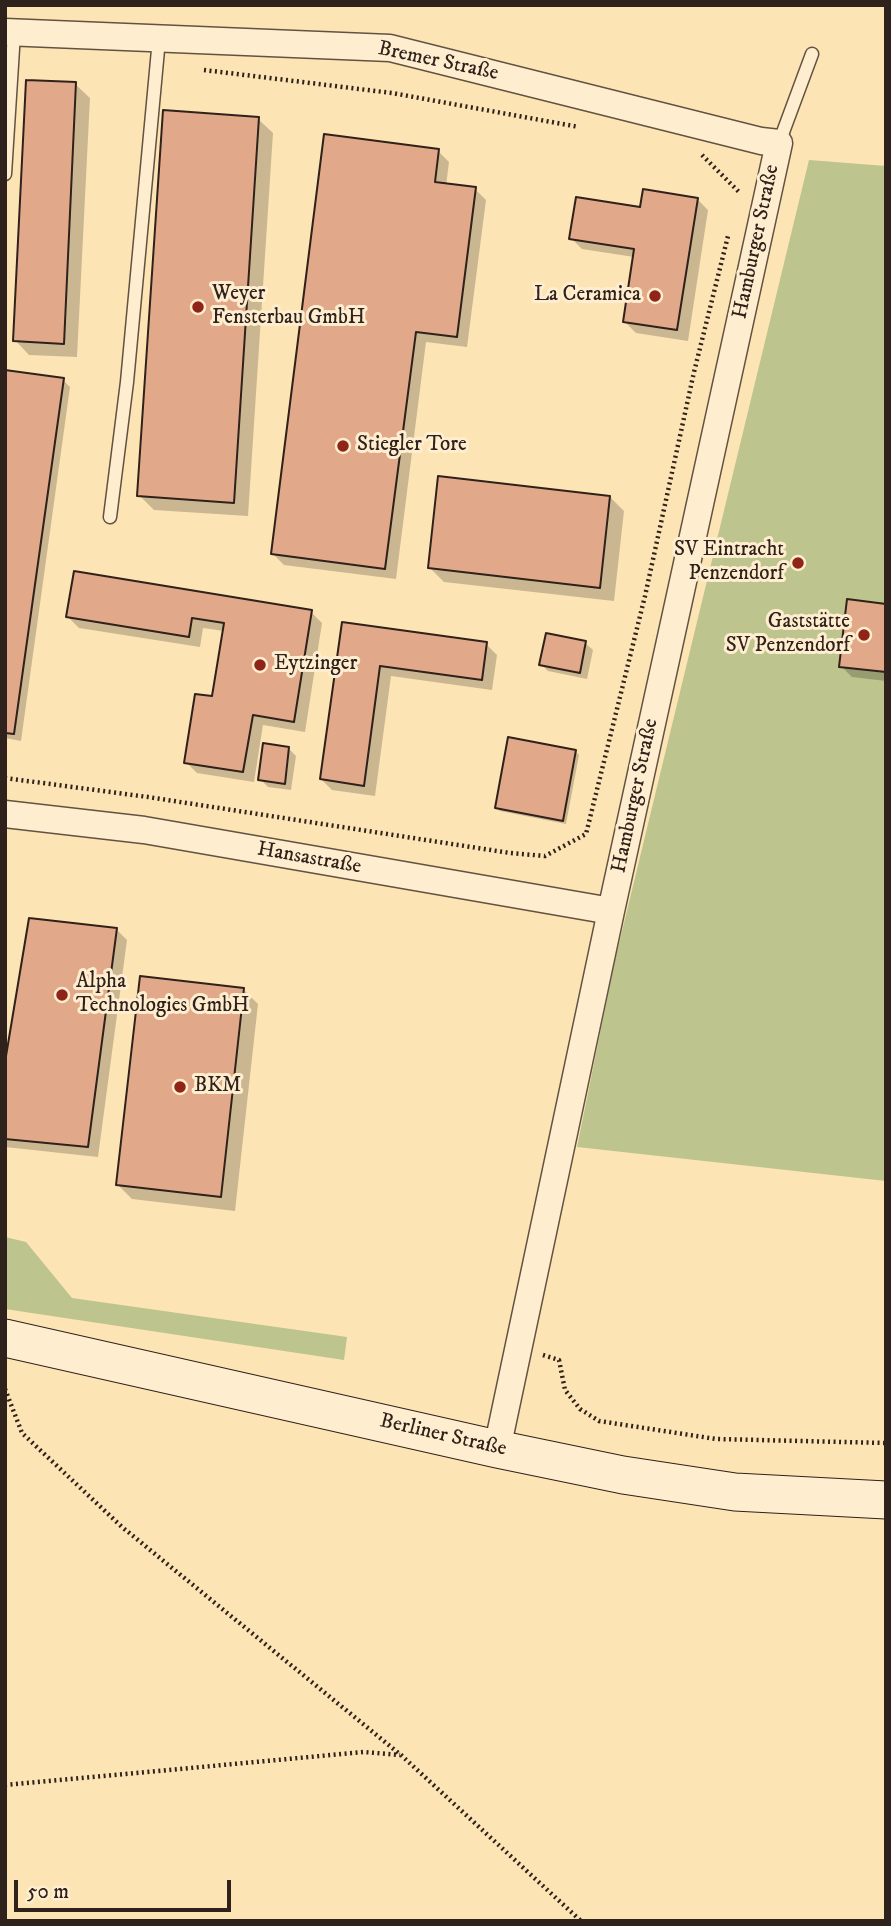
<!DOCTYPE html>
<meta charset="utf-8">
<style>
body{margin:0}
#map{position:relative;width:891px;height:1926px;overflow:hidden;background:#fde4b4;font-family:"IM FELL DW Pica",serif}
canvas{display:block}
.frame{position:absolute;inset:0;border:7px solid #2f211b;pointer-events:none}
.scale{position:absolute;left:14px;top:1880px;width:217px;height:32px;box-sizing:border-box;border:4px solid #2f211b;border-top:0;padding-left:9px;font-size:21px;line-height:24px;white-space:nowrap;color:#2f211b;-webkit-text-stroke:5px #feedce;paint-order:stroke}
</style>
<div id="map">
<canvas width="891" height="1926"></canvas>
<div class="frame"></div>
<div class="scale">50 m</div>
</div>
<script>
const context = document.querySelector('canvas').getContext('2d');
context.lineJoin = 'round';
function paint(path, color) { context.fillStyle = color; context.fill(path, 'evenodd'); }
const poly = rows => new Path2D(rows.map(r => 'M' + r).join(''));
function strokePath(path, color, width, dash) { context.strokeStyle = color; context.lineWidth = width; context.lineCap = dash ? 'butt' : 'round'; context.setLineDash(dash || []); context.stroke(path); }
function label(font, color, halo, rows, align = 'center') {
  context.font = font + ' "IM FELL DW Pica",serif'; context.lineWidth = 6; context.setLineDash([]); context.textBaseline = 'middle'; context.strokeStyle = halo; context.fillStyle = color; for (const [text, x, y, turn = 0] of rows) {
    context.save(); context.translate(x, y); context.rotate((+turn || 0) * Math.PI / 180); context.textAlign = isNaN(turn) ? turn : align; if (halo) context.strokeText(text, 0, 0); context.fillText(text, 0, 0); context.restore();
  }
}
const green = poly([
 [809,160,886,166,886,1181,577,1147,615,960],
 [5,1237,26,1242,72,1298,347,1337,344,1360,5,1309]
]);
const shadow = poly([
 [75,84,90,98,77,357,29,355,15,340],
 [258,119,273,133,248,516,154,510,139,495],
 [438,151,449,162,446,186,475,189,486,200,467,347,426,342,396,579,284,565,273,554],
 [697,199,708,210,688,341,636,333,625,322,634,257,582,249,571,238,642,209],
 [5,372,63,380,70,387,21,741,5,738],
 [610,497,624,511,614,601,444,582,430,568],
 [886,606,886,681,852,677,841,666],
 [311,612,322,623,305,732,263,725,254,782,197,773,186,762,213,698,224,631,203,628,200,647,79,628,68,617],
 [343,624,486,644,497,655,492,690,391,676,375,796,332,790,321,779],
 [585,643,593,650,587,679,548,671,541,664],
 [288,748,296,756,291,790,268,787,260,779],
 [576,752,579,755,566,824,500,811,497,808],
 [116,929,127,940,98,1157,5,1147,5,1072],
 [244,990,258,1004,235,1211,132,1199,118,1185]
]);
const building = poly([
 [26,80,76,82,64,344,13,341,26,80],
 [163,110,259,117,234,503,137,496,163,110],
 [324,134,439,149,435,182,476,187,457,337,416,332,385,569,271,554,324,134],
 [643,189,698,198,677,330,623,322,634,249,569,239,576,197,640,207,643,189],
 [5,370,64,378,14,734,5,733,5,370],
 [438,476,610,496,600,588,428,568,438,476],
 [74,571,312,610,294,722,253,715,243,772,184,763,195,694,212,696,224,623,192,618,189,637,66,617,74,571],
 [847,599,886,604,886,672,839,667,847,599],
 [342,622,487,642,482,680,380,666,364,786,320,779,342,622],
 [546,633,586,641,580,673,539,665,546,633],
 [508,737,576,750,563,821,495,808,508,737],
 [263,743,289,747,285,784,258,780,263,743],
 [29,918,117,928,88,1147,5,1139,5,1062,29,918],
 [140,976,244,988,221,1197,116,1185,140,976]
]);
const path = poly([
 [204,70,392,93,579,127],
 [702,155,739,192,738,194],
 [5,778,148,797,510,853,545,856,586,834,645,596,694,372,728,236],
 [543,1355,559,1360,565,1390,580,1409,599,1421,716,1439,886,1443],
 [5,1389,22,1433,122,1527,401,1755,581,1921],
 [5,1785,364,1752,400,1755]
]);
const service = poly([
 [779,143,812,54],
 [5,174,14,33],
 [110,517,127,382,159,39]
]);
const minor = poly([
 [5,32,390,48,761,141,779,143,611,911,497,1449],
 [5,814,144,830,611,911]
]);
const secondary = poly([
 [5,1338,497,1449,623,1475,735,1492,886,1500]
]);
const markers = [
 [655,296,7,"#8f2418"],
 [198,307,7,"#8f2418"],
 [343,446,7,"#8f2418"],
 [798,563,7,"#8f2418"],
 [864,635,7,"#8f2418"],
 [260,665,7,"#8f2418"],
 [62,995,7,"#8f2418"],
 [180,1087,7,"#8f2418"]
];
const streetNames = [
 ["Bremer Straße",438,62,12],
 ["Hamburger Straße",757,242,-78],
 ["Hamburger Straße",636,796,-78],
 ["Hansastraße",309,859,10],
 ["Berliner Straße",443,1436,13]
];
const poiNames = [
 ["Weyer",212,295],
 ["Fensterbau GmbH",212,319],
 ["La Ceramica",641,296,"right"],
 ["Stiegler Tore",357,446],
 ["SV Eintracht",784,551,"right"],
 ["Penzendorf",784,575,"right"],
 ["Gaststätte",850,623,"right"],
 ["SV Penzendorf",850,647,"right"],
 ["Eytzinger",274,665],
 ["Alpha",76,983],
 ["Technologies GmbH",76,1007],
 ["BKM",194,1087]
];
paint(green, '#bec48e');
paint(shadow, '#0003');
paint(building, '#e1a989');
strokePath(building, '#2f211b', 2);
strokePath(service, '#625241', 15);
strokePath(minor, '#625241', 29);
strokePath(secondary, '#2f211b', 39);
strokePath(path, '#2f211b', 4.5, [2, 3.5]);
strokePath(service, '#feedce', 12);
strokePath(minor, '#feedce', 26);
strokePath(secondary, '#feedce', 37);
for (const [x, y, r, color] of markers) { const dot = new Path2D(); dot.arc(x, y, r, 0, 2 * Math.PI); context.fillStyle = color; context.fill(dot); strokePath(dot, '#feedce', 2.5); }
label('21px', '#2f211b', '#feedce', streetNames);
label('21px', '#2f211b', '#feedce', poiNames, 'left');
</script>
